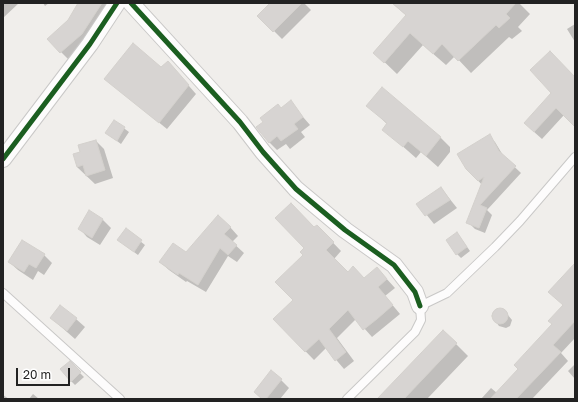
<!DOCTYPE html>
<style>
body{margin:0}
#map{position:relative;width:578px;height:402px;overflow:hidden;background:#f0eeeb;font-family:"Golos Text",sans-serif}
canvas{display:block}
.frame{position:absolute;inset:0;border:4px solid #222;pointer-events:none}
.scale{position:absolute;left:16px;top:368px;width:54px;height:18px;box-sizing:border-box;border:2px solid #222;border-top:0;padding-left:5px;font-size:12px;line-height:14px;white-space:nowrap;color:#222;-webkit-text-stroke:3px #fff;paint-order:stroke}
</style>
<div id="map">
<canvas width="578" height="402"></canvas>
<div class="frame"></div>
<div class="scale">20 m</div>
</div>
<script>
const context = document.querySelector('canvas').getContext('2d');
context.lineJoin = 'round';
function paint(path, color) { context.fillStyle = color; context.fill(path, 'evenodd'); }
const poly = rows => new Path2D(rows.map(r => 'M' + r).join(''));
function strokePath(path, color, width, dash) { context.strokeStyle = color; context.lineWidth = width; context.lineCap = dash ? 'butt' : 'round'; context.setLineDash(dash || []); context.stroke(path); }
const shadow = poly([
 [3,3,19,3,3,18],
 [43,3,49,3,45,6],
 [80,3,112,3,69,60,48,39,68,21],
 [272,3,304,3,311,10,282,39,259,16],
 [392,3,519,3,530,14,518,27,522,31,512,39,509,37,471,73,455,56,446,65,423,45,397,74,374,52,407,16],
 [575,24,575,42,567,29],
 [175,70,196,94,167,129,105,79],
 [575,78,575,126,564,115,542,139,533,131,553,93],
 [290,102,310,125,301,132,305,137,290,149,286,144,277,150,269,142,264,122],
 [368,106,438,135,450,147,450,152,438,167,421,152,416,158,383,129,387,124],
 [114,121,129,132,121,144,106,133],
 [489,136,495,142,504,157,521,173,487,210,492,215,485,233,475,229,469,223,482,185,467,168],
 [96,141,104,149,113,178,95,184,77,167,81,153],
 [441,188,457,208,434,224,418,204],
 [90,212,103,220,111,228,100,245,87,237,79,228],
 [317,226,341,251,334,259,348,273,364,279,377,269,385,277,395,288,385,296,400,314,372,337,356,319,337,338,354,361,344,369,326,348,314,360,274,319,294,300,305,248],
 [230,227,238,236,232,242,244,253,237,262,228,256,206,292,187,281,186,282,169,270,160,262,187,254],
 [126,230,145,245,138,255,123,244],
 [460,237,470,251,461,258,457,254],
 [44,255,52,263,44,275,38,271,33,280,18,270,9,262],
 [575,276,575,338,561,353,568,361,532,399,481,399,491,388,497,393,519,369,554,324,564,306],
 [503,309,512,320,510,326,506,328,499,326,493,318,495,311],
 [51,318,76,319,85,327,75,339],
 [443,331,468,356,427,399,378,399],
 [69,362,84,377,75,385,71,381],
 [575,364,575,379,568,371],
 [281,380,289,388,280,399,262,399,255,392],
 [33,394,39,399,29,399],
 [3,395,9,399,3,399]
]);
const building = poly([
 [78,3,102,3,82,34,60,53,47,39,68,20,78,3],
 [270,3,302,3,273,32,257,16,270,3],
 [392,3,516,3,506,14,510,18,499,28,496,25,458,61,442,44,433,54,410,33,384,63,373,53,406,15,392,3],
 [133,43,161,67,168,61,189,85,159,123,104,79,133,43],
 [550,51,575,77,575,127,556,108,534,132,524,123,551,93,530,70,550,51],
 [382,87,441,137,426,156,408,141,403,147,382,130,387,123,366,106,382,87],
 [291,100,303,117,294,124,298,129,281,141,277,136,269,143,256,127,263,122,260,118,278,104,281,108,291,100],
 [114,120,125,127,117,141,105,133,114,120],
 [490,134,499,151,516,166,480,205,487,208,479,228,466,223,484,177,478,181,466,169,457,154,490,134],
 [96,140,105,170,86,176,83,165,77,167,73,154,80,152,78,145,96,140],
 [441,187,450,200,425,216,416,204,441,187],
 [291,203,314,227,317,225,334,242,326,250,348,272,353,266,364,278,377,267,387,279,378,287,393,305,377,319,363,330,348,310,329,329,346,352,335,361,319,339,305,352,273,319,293,300,275,282,303,255,300,252,304,248,275,218,291,203],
 [89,210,103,219,92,238,78,229,89,210],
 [218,215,231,227,224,234,237,245,228,255,220,248,198,285,179,273,178,275,159,262,173,243,186,252,218,215],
 [126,228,142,240,134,252,117,240,126,228],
 [457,232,467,247,456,255,446,240,457,232],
 [22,240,45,254,36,268,29,264,24,272,8,262,22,240],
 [575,263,575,321,553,345,561,352,516,399,490,399,518,369,514,365,552,324,548,321,563,305,548,292,575,263],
 [60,305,77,318,67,331,50,318,60,305],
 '492 316a8 8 0 1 1 16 0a8 8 0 1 1-16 0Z',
 [443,330,457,343,404,399,377,399,443,330],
 [70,361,81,372,71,382,60,369,70,361],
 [271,370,282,379,266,399,262,399,254,392,271,370]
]);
const lane = poly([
 [3,293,120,399],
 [347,399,415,332,421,320,420,306,447,293,495,247,520,221,575,157]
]);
const street = poly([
 [131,3,240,122,263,152,296,189,345,230,394,265,415,292,420,306],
 [3,159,90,44,117,3]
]);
const cycleway = poly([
 [131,3,240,122,263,152,296,189,345,230,394,265,415,292,420,306],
 [3,159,90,44,117,3]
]);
paint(shadow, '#0003');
paint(building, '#d7d4d2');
strokePath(building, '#d3d0cc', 1);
strokePath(lane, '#c9c8c7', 10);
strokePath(street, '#c9c8c7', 18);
strokePath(lane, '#fdfcfc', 8);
strokePath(street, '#fdfcfc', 16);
strokePath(cycleway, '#1b5e20', 5);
</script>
